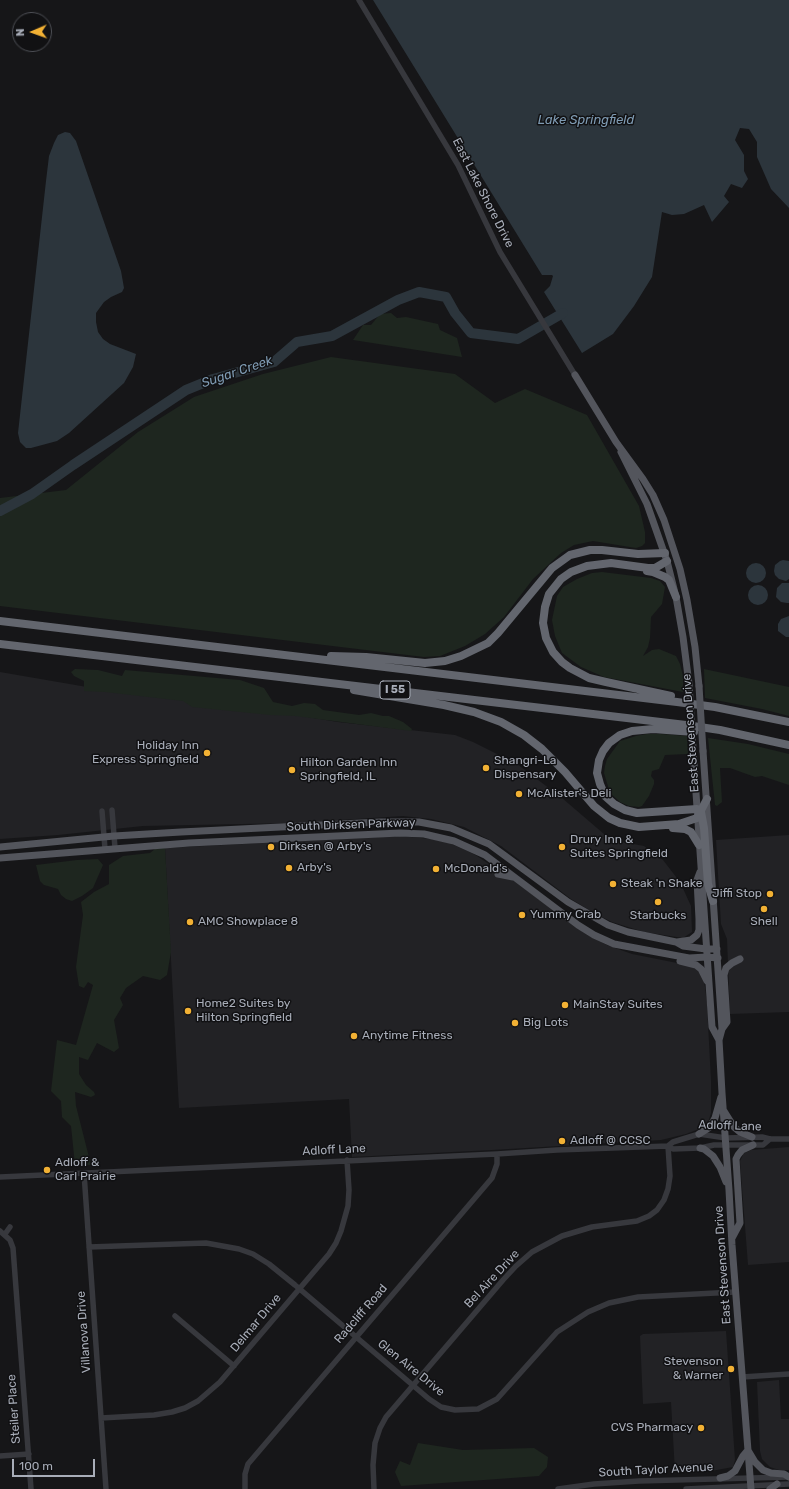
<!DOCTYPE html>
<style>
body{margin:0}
#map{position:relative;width:789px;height:1489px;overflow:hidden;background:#161618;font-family:Rubik,sans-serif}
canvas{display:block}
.north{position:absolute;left:12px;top:12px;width:40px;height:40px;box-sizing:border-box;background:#111113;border:1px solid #4d4f55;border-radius:50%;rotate:268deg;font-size:11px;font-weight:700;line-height:16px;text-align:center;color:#a8adb8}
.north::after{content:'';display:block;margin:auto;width:14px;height:18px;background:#f2b134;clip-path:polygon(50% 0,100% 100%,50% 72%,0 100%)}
.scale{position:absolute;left:12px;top:1459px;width:83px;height:18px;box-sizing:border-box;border:2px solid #a8adb8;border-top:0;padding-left:5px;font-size:12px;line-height:14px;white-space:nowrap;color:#a8adb8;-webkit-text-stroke:3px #111113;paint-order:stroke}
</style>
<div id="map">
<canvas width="789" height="1489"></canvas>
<div class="north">N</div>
<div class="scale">100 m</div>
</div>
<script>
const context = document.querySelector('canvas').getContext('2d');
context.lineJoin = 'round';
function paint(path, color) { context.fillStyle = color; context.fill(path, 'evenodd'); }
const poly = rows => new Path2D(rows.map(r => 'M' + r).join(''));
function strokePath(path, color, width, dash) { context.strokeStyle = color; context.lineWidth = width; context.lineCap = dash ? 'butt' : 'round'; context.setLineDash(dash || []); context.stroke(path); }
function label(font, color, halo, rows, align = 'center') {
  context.font = font + ' Rubik,sans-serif'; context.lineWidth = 3; context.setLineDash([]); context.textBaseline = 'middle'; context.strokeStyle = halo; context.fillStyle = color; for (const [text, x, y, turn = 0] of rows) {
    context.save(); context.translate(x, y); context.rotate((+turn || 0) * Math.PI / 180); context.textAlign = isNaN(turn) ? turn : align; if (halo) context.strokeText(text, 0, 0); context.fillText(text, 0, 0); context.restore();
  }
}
const built = poly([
 [0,672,87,687,290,714,338,722,455,735,473,742,517,764,562,798,611,840,644,846,663,860,680,882,691,906,692,932,683,938,644,932,612,922,594,913,571,899,501,846,464,827,431,819,403,816,293,823,143,826,58,835,0,839],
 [789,835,789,1012,730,1014,727,939,721,924,716,840],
 [400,836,432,839,449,843,468,851,477,856,514,881,589,936,607,945,632,954,692,966,697,969,703,977,705,987,707,1004,711,1081,711,1113,707,1125,704,1127,686,1134,661,1140,492,1150,352,1157,349,1099,179,1108,165,848],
 [789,1147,789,1262,748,1265,740,1161,743,1155,742,1154,751,1150],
 [726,1331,735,1460,733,1467,711,1471,675,1472,671,1402,643,1404,640,1336,643,1334],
 [779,1380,781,1419,789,1419,789,1470,779,1470,770,1467,762,1459,760,1451,757,1382]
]);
const green = poly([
 [391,313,397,318,406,317,438,324,440,330,457,338,462,357,353,340,363,325,371,325,380,314],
 [331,357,455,374,495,403,525,389,587,415,639,506,645,532,645,543,642,546,636,548,593,541,574,545,561,553,533,579,504,617,485,634,465,646,440,656,424,657,0,606,0,498,66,490,138,432,194,397,263,374],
 [602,572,651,578,660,581,665,587,662,604,651,617,650,638,648,647,643,656,652,650,659,649,676,656,680,664,683,676,683,692,604,677,581,667,562,653,555,636,552,620,557,596,563,587,577,579,592,573],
 [75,669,98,670,122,676,125,670,240,680,264,688,273,702,292,706,304,703,315,704,323,710,359,715,371,713,383,716,389,716,403,722,412,729,411,731,295,716,270,715,192,707,183,701,105,692,84,691,84,681,74,676,71,672],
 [704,669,789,687,789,716,762,709,705,698],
 [647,734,661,734,687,736,688,754,665,755,659,769,652,771,651,776,654,780,654,784,649,796,642,806,639,807,629,806,620,802,610,793,604,773,605,766,607,759,620,741,636,736],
 [708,738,748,744,789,754,789,785,762,776,755,777,730,768,720,768,722,802,717,806,715,805],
 [165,848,171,952,167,975,160,980,143,976,126,988,120,998,123,1005,114,1020,119,1048,114,1052,97,1043,88,1060,79,1057,79,1074,86,1085,94,1092,95,1095,91,1097,75,1092,76,1106,91,1165,75,1165,71,1126,62,1117,61,1101,51,1091,57,1040,76,1045,93,985,88,982,84,988,79,986,76,967,83,915,81,902,94,892,109,884,109,865,123,856,150,853,155,849],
 [98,859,103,865,93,888,82,896,72,901,66,899,61,895,58,889,44,885,40,881,36,865,77,860],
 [418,1443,463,1450,534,1448,548,1457,547,1467,539,1476,401,1486,395,1472,400,1461,410,1465]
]);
const water = poly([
 [373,0,789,0,789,208,771,189,757,157,757,142,749,129,740,128,735,140,744,155,744,171,748,179,742,188,731,184,724,196,729,202,712,222,704,205,684,214,672,215,662,212,652,277,634,306,613,334,582,353,544,292,550,286,553,276,552,275,542,275],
 [65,132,70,133,76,141,121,271,124,288,122,292,111,297,104,302,96,313,96,322,98,332,103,339,110,344,136,354,133,367,124,383,69,433,57,441,31,448,26,448,20,442,18,433,46,181,49,156,54,143,58,135],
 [783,560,789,561,789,579,786,581,779,579,775,575,774,571,775,565,780,561],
 '746 573a10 10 0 1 1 20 0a10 10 0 1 1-20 0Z',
 [782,583,789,583,789,603,787,603,781,602,776,597,777,588],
 '748 595a10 10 0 1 1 20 0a10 10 0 1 1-20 0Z',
 [789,616,789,637,786,637,778,631,778,624,781,619]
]);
const river = poly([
 [0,511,32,494,73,465,186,390,213,379,274,362,297,342,332,336,398,300,419,292,446,297,455,313,471,333,518,339,563,313]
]);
const minor = poly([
 [359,0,458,165,500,252,575,375],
 [112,810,115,848],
 [102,811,105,849],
 [668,1146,673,1142,699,1134,726,1138,762,1137,770,1139,789,1139],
 [84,1173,106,1489],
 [0,1177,497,1154,557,1150,668,1146,673,1149,700,1148,714,1145,763,1145,770,1139],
 [0,1231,10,1240,13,1248,31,1489],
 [5,1234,10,1227],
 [89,1247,206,1243,239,1249,253,1254,269,1264,295,1285,429,1399,441,1407,455,1410,478,1409,497,1399,557,1332,588,1312,609,1303,638,1297,735,1292],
 [175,1316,234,1366],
 [742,1377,789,1374],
 [101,1418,154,1415,172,1412,185,1408,198,1401,220,1382,329,1254,336,1243,341,1231,348,1206,349,1190,347,1160],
 [0,1456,29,1454],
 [245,1489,245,1474,248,1464,492,1178,497,1164,497,1154],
 [374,1489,373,1465,375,1443,380,1428,386,1417,503,1280,516,1266,532,1252,562,1236,592,1227,637,1221,649,1216,657,1210,664,1200,668,1189,670,1176,668,1146],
 [558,1489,594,1484,639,1481,789,1477],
 [686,1489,789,1484]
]);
const major = poly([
 [575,375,616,442,643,479,653,495,664,520,680,569,687,600,695,647,699,686],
 [621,452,647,504,667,561,676,597,683,637,689,684],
 [693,749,712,1027,719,1040],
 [703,751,722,1029,719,1040,722,1093,729,1190,732,1245,751,1489],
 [0,847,114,836,181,832,380,822,419,822,451,828,489,844,568,902,608,925,628,932,676,942,683,946,706,949,717,949],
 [0,858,189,843,400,833,424,834,454,841,485,855,578,925,594,935,614,944,689,958,707,957,718,958],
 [498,874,513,877],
 [677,942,691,940,697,935,699,930,699,919,697,880,700,872],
 [680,961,696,965,701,969,707,981],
 [722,1029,727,1022,724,975,726,968,732,963,740,959],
 [724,1111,734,1127,740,1132,752,1137],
 [699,1134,710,1127,715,1118,721,1097],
 [700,1148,704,1149,713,1156,720,1167,726,1182],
 [732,1238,740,1223,736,1159,738,1155,742,1150,753,1145],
 [749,1452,755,1462,763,1470,771,1473,784,1474,789,1477],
 [720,1478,728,1476,735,1471,743,1456,748,1450],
 [770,1489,777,1484]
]);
const highway = poly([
 [667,561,655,568,648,568,611,563,587,566,571,572,561,579,549,594,545,607,543,623,546,638,553,652,562,662,570,668,589,678,606,682,671,696],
 [647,571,653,572,665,577,669,580,676,597],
 [0,621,677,702,715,707,789,722],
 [0,644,686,725,720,730,789,745],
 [331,656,366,657,425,663,445,661,461,656,488,643,498,633,552,568,570,555,590,550,602,550,638,554,665,553],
 [354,690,444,705,474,712,501,722,524,735,542,749,565,772,594,806,609,818,620,823,639,827,679,824,697,818,707,799],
 [694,732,653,729,632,731,620,735,609,743,603,751,599,760,597,773,600,784,605,796,614,804,625,810,637,813,697,809,701,812,704,828,708,884,713,901],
 [673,828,685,829,691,832,699,845]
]);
const majorBridge = poly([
 [689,684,693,749],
 [699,686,703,751]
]);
const markers = [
 [207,753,4,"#f2b134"],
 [486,768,4,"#f2b134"],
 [292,770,4,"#f2b134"],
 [519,794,4,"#f2b134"],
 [271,847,4,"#f2b134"],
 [562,847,4,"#f2b134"],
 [289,868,4,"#f2b134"],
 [436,869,4,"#f2b134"],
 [613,884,4,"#f2b134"],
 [770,894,4,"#f2b134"],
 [658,902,4,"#f2b134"],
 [764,909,4,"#f2b134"],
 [522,915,4,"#f2b134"],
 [190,922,4,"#f2b134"],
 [565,1005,4,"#f2b134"],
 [188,1011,4,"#f2b134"],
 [515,1023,4,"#f2b134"],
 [354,1036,4,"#f2b134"],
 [562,1141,4,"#f2b134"],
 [47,1170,4,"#f2b134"],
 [731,1369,4,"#f2b134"],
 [701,1428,4,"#f2b134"]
];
const shields = [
 [395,690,30]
];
const shieldNames = [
 ["I 55",395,690]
];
const streetNames = [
 ["East Lake Shore Drive",483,193,63],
 ["East Stevenson Drive",691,733,-94],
 ["South Dirksen Parkway",351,825,-2],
 ["Adloff Lane",730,1126,2],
 ["Adloff Lane",334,1150,-3],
 ["East Stevenson Drive",723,1265,-94],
 ["Bel Aire Drive",492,1279,-47],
 ["Radcliff Road",361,1314,-49],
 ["Delmar Drive",256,1323,-50],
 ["Villanova Drive",84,1332,-94],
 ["Glen Aire Drive",411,1368,39],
 ["Steiler Place",14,1409,-94],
 ["South Taylor Avenue",656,1470,-3]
];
const poiNames = [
 ["Holiday Inn",199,746,"right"],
 ["Express Springfield",199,760,"right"],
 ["Shangri-La",494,761],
 ["Dispensary",494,775],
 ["Hilton Garden Inn",300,763],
 ["Springfield, IL",300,777],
 ["McAlister's Deli",527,794],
 ["Drury Inn &",570,840],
 ["Suites Springfield",570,854],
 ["Dirksen @ Arby's",279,847],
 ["Arby's",297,868],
 ["McDonald's",444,869],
 ["Steak 'n Shake",621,884],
 ["Jiffi Stop",762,894,"right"],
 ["Yummy Crab",530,915],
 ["Starbucks",658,916,"center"],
 ["AMC Showplace 8",198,922],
 ["Shell",764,922,"center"],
 ["Home2 Suites by",196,1004],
 ["Hilton Springfield",196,1018],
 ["MainStay Suites",573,1005],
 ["Big Lots",523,1023],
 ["Anytime Fitness",362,1036],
 ["Adloff @ CCSC",570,1141],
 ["Adloff &",55,1163],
 ["Carl Prairie",55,1177],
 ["Stevenson",723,1362,"right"],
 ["& Warner",723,1376,"right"],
 ["CVS Pharmacy",693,1428,"right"]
];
const waterNames = [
 ["Lake Springfield",586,120],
 ["Sugar Creek",237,372,-19]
];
paint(built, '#222225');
paint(green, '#1e261f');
paint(water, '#2c353c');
strokePath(river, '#2c353c', 10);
strokePath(minor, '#37383d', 5.5);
strokePath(major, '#53555c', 7);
strokePath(highway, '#63666e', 8);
strokePath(majorBridge, '#53555c', 7);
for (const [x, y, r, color] of markers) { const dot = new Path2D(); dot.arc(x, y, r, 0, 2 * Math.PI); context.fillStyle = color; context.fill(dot); strokePath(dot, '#111113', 1.5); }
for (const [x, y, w] of shields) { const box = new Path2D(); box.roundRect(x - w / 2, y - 9, w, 18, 3); context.fillStyle = '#111113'; context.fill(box); strokePath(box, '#a8adb8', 1); }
label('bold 11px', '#a8adb8', null, shieldNames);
label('12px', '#a8adb8', '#111113', streetNames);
label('12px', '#a8adb8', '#111113', poiNames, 'left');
label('italic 13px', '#7f9bb3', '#111113', waterNames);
</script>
